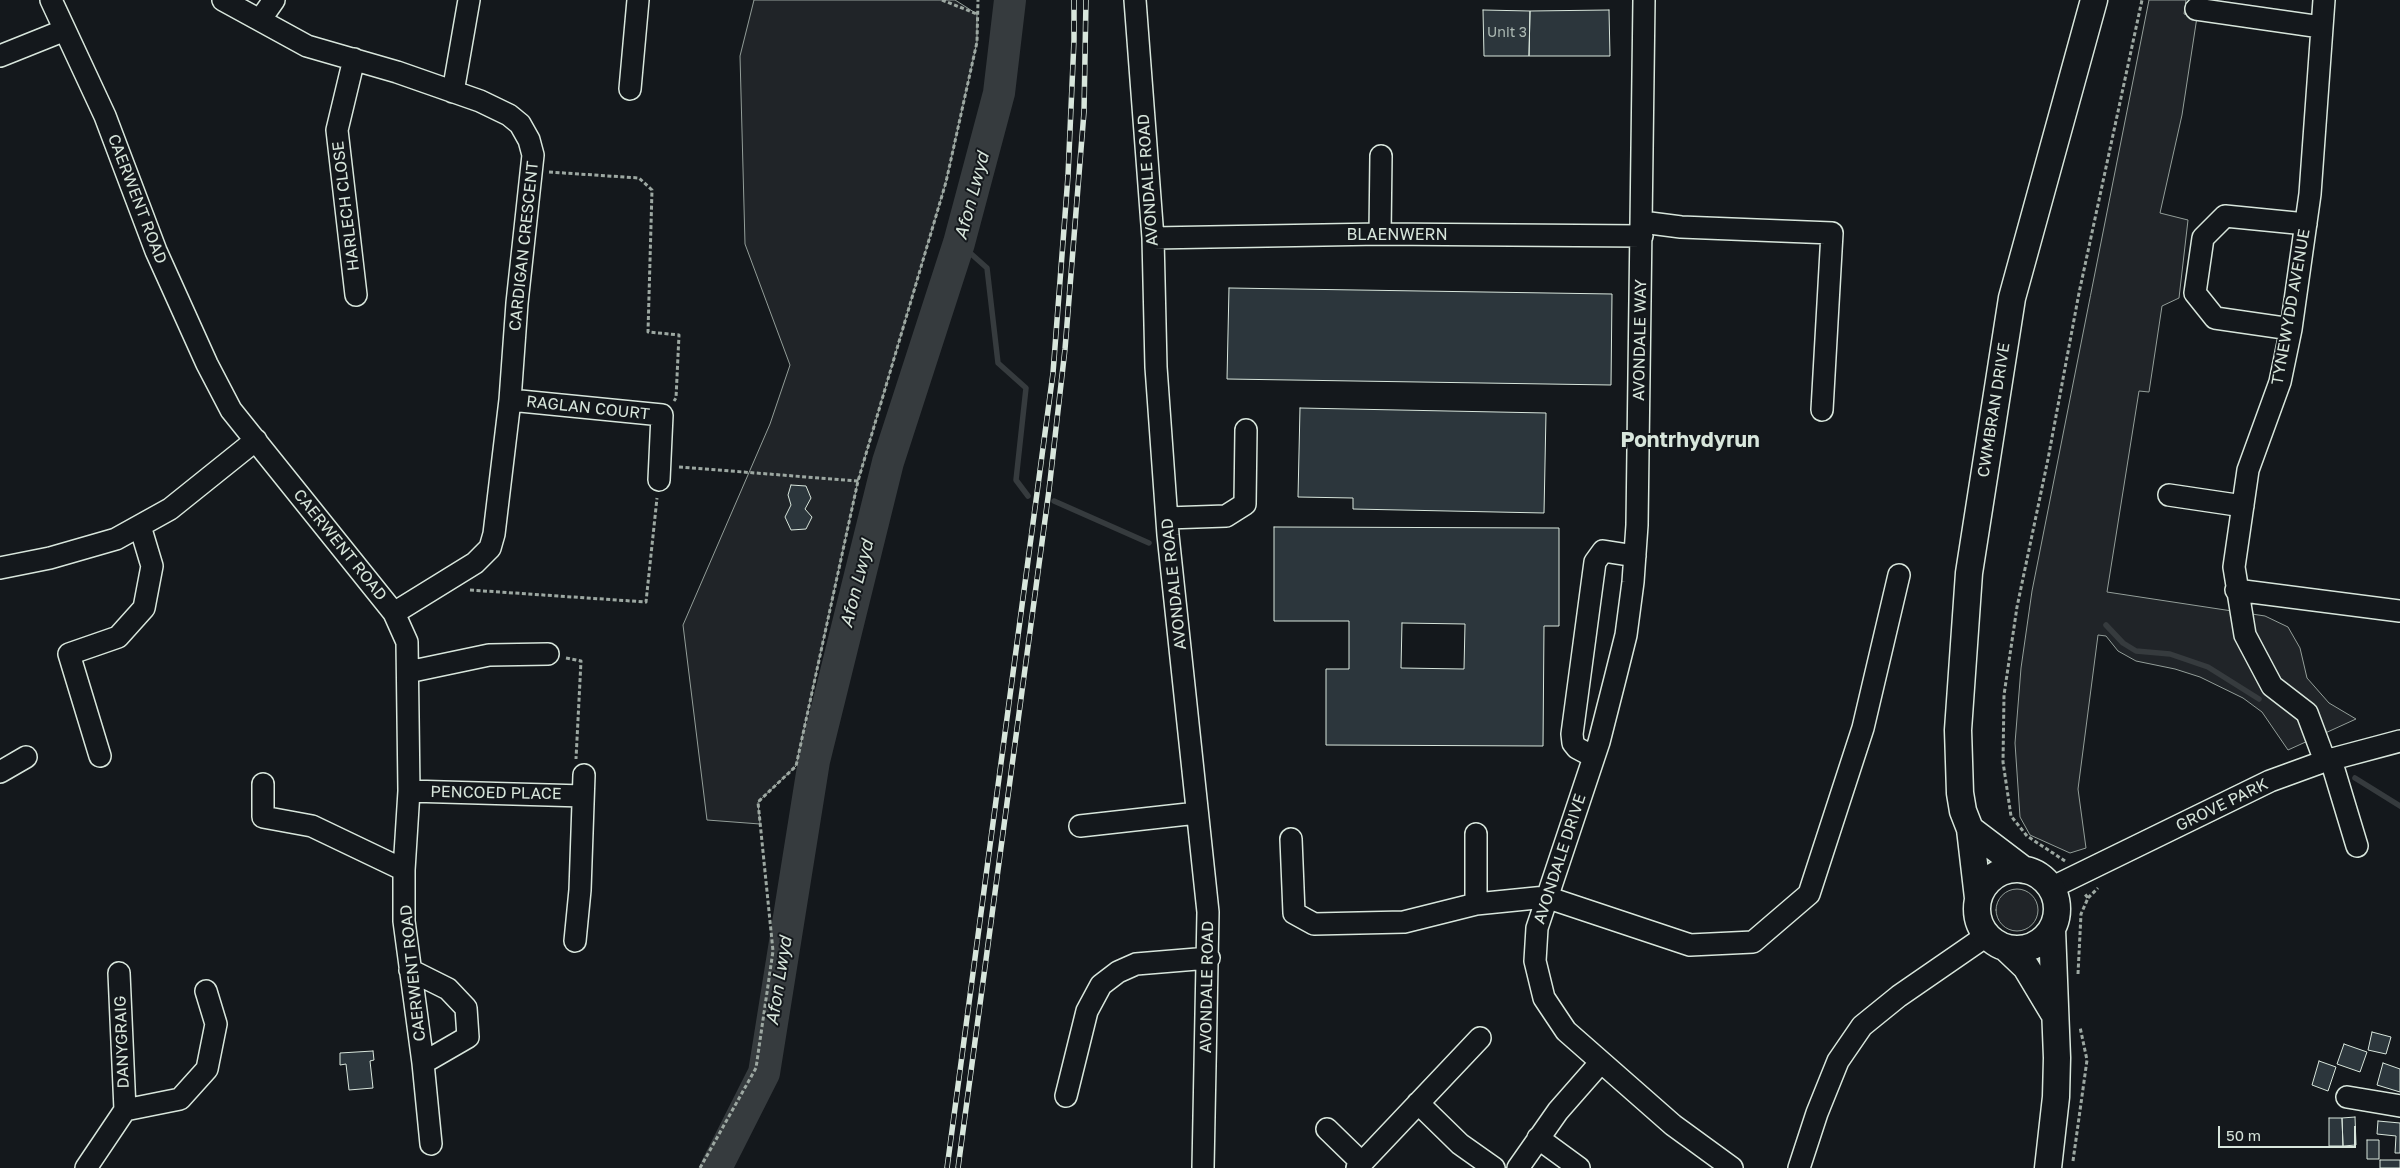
<!DOCTYPE html>
<style>
body{margin:0}
#map{position:relative;width:2400px;height:1168px;overflow:hidden;background:#14181c;font-family:"Golos Text",sans-serif}
canvas{display:block}
.scale{position:absolute;left:2218px;top:1126px;width:138px;height:22px;box-sizing:border-box;border:2px solid #d8e6dc;border-top:0;padding-left:6px;font-size:15px;line-height:18px;white-space:nowrap;color:#d8e6dc;-webkit-text-stroke:4px #14181c;paint-order:stroke}
</style>
<div id="map">
<canvas width="2400" height="1168"></canvas>
<div class="scale">50 m</div>
</div>
<script>
const context = document.querySelector('canvas').getContext('2d');
context.lineJoin = 'round';
function paint(path, color) { context.fillStyle = color; context.fill(path, 'evenodd'); }
const poly = rows => new Path2D(rows.map(r => 'M' + r).join(''));
function strokePath(path, color, width, dash) { context.strokeStyle = color; context.lineWidth = width; context.lineCap = dash ? 'butt' : 'round'; context.setLineDash(dash || []); context.stroke(path); }
function label(font, color, halo, rows, align = 'center') {
  context.font = font + ' "Golos Text",sans-serif'; context.lineWidth = 4; context.setLineDash([]); context.textBaseline = 'middle'; context.strokeStyle = halo; context.fillStyle = color; for (const [text, x, y, turn = 0] of rows) {
    context.save(); context.translate(x, y); context.rotate((+turn || 0) * Math.PI / 180); context.textAlign = isNaN(turn) ? turn : align; if (halo) context.strokeText(text, 0, 0); context.fillText(text, 0, 0); context.restore();
  }
}
const green = poly([
 [754,0,955,0,977,14,977,42,946,182,858,481,796,766,758,802,760,824,707,820,683,625,770,424,790,365,745,244,740,56,754,0],
 [2149,0,2186,0,2184,14,2197,17,2182,115,2160,213,2188,220,2179,298,2162,306,2149,392,2139,391,2107,592,2265,616,2288,627,2300,648,2307,678,2329,703,2356,719,2288,750,2262,712,2243,698,2200,677,2175,669,2136,661,2118,651,2106,636,2098,635,2078,789,2086,848,2070,853,2030,835,2020,817,2015,743,2021,668,2032,591,2149,0],
 '1996 910a21 21 0 1 1 42 0a21 21 0 1 1-42 0Z'
]);
const stream = poly([
 [959,243,987,268,998,363,1026,388,1016,480,1028,496],
 [1054,501,1149,543],
 [2106,625,2123,643,2136,651,2170,654,2208,667,2259,699],
 [2355,778,2400,806]
]);
const river = poly([
 [716,1168,764,1073,814,761,888,462,959,243,999,93,1010,0]
]);
const building = poly([
 [1483,10,1530,11,1529,56,1484,56,1483,10],
 [1609,10,1610,56,1529,56,1530,11,1609,10],
 [1229,288,1612,294,1611,385,1227,379,1229,288],
 [1300,408,1546,413,1544,513,1353,509,1353,498,1298,497,1300,408],
 [791,485,806,486,811,498,805,509,812,517,806,529,791,530,785,517,791,505,788,495,791,485],
 [1274,527,1559,528,1559,626,1544,626,1543,746,1326,745,1326,669,1349,669,1349,621,1274,621,1274,527],
 [1402,623,1465,624,1464,669,1401,668,1402,623],
 [2372,1032,2391,1037,2386,1054,2368,1050,2372,1032],
 [2344,1044,2367,1052,2360,1072,2337,1064,2344,1044],
 [373,1051,374,1060,370,1061,373,1088,349,1090,346,1064,340,1065,340,1053,373,1051],
 [2319,1061,2336,1067,2328,1091,2312,1085,2319,1061],
 [2383,1063,2400,1069,2400,1092,2377,1085,2383,1063],
 [2355,1117,2356,1145,2343,1146,2342,1118,2355,1117],
 [2329,1118,2342,1118,2343,1146,2329,1146,2329,1118],
 [2378,1121,2400,1123,2400,1153,2395,1153,2396,1136,2377,1134,2378,1121],
 [2367,1140,2379,1140,2379,1159,2367,1159,2367,1140],
 [2380,1160,2400,1160,2400,1168,2380,1168,2380,1160]
]);
const path = poly([
 [942,0,977,14],
 [549,172,639,178,652,190,648,332,679,335,676,398,674,401],
 [679,467,858,481],
 [470,590,646,602,657,498],
 [566,658,581,661,576,759],
 [2065,861,2027,836,2011,816,2003,762,2004,695,2017,607,2048,459,2079,293,2142,0],
 [2088,898,2098,888],
 [2078,974,2081,914,2088,898,2084,893],
 [2073,1161,2087,1060,2080,1027],
 [700,1168,756,1068,773,951,758,802,796,766,858,481,946,182,977,42,978,0]
]);
const minor = poly([
 [51,0,105,116,156,251,207,364,231,410,394,613,407,642,409,791,404,870,404,921,423,1063,431,1144],
 [223,0,307,46,397,72,480,101,509,115,520,124,529,140,533,155,517,303,510,400,494,534,490,548,475,563,394,613],
 [1135,0,1153,238,1156,367,1168,535,1208,912,1203,1168],
 [1644,0,1637,525,1633,582,1626,635,1615,679,1599,742,1537,928,1535,961,1544,998,1566,1031,1673,1125,1732,1168],
 [2324,0,2310,194,2291,329,2280,382,2248,470,2234,567,2245,635,2272,686,2307,713,2325,761],
 [2196,9,2321,27],
 [260,20,274,0],
 [0,56,65,30],
 [354,59,337,130,356,295],
 [630,89,638,0],
 [453,92,469,0],
 [1642,222,1681,227,1832,233,1822,410],
 [1380,234,1381,156],
 [1153,238,1380,234,1642,236],
 [2291,329,2215,318,2195,293,2203,238,2225,216,2306,224],
 [510,400,662,415,659,480],
 [2169,495,2243,506],
 [1167,518,1226,516,1245,504,1246,430],
 [0,568,50,558,116,539,170,509,256,440],
 [2236,590,2400,611],
 [408,672,489,655,548,654],
 [100,756,69,654,118,637,144,608,152,566,140,526],
 [1594,757,1577,748,1573,743,1572,734,1595,562,1603,551,1635,556],
 [2331,760,2357,846],
 [0,772,26,757],
 [263,784,263,817,312,826,404,870],
 [409,791,583,796],
 [1080,826,1197,813],
 [1476,834,1476,904,1546,897,1690,945,1753,942,1809,894,1863,728,1899,575],
 [1291,839,1294,913,1314,924,1404,922,1476,904],
 [2051,888,2270,781,2325,761,2400,741],
 [575,941,580,890,584,775],
 [410,970,448,989,466,1008,468,1037,423,1063],
 [119,973,125,1110],
 [1066,1096,1087,1011,1101,985,1118,972,1136,964,1209,958],
 [2347,1097,2400,1106],
 [1418,1103,1460,1144,1494,1168],
 [1327,1129,1362,1163],
 [1538,1138,1579,1168],
 [86,1168,125,1110,180,1099,207,1069,216,1024,206,991],
 [1357,1168,1480,1038],
 [1518,1168,1558,1111,1601,1062],
 [1799,1168,1817,1113,1838,1061,1862,1026,1899,996,1986,936]
]);
const major = poly([
 [1970,829,2024,870],
 '1977 909a40 40 0 1 1 80 0a40 40 0 1 1-80 0Z',
 [1978,898,1970,829,1963,811,1960,793,1958,730,1969,573,2012,298,2094,0],
 [2006,948,2026,967,2053,1012],
 [2048,1168,2056,1097,2057,1058,2052,929]
]);
const rail = poly([
 [947,1168,1053,373,1068,176,1074,40,1074,0],
 [958,1168,1049,490,1065,349,1084,112,1086,0]
]);
const numberNames = [
 ["Unit 3",1507,33]
];
const streetNames = [
 ["AVONDALE ROAD",1148,180,-94],
 ["CAERWENT ROAD",137,199,69],
 ["HARLECH CLOSE",346,206,-97],
 ["BLAENWERN",1397,235],
 ["CARDIGAN CRESCENT",524,246,-84],
 ["TYNEWYDD AVENUE",2291,307,-80],
 ["AVONDALE WAY",1640,340,-89],
 ["RAGLAN COURT",588,408,6],
 ["CWMBRAN DRIVE",1994,410,-81],
 ["CAERWENT ROAD",340,545,51],
 ["AVONDALE ROAD",1174,584,-96],
 ["PENCOED PLACE",496,793,1],
 ["GROVE PARK",2222,805,-26],
 ["AVONDALE DRIVE",1560,859,-72],
 ["CAERWENT ROAD",413,973,-96],
 ["AVONDALE ROAD",1207,987,-89],
 ["DANYGRAIG",122,1042,-92]
];
const waterNames = [
 ["Afon Lwyd",972,196,-75],
 ["Afon Lwyd",857,584,-76],
 ["Afon Lwyd",779,981,-81]
];
const districtNames = [
 ["Pontrhydyrun",1690,440]
];
paint(green, '#202428');
strokePath(green, '#939e99', 1);
strokePath(stream, '#363b3e', 5.5);
strokePath(river, '#363b3e', 32);
paint(building, '#2c363c');
strokePath(building, '#d8e6dc', 1);
strokePath(minor, '#d8e6dc', 24);
strokePath(major, '#d8e6dc', 29);
strokePath(path, '#9da8a2', 3, [4, 2.5]);
strokePath(minor, '#14181c', 21);
strokePath(major, '#14181c', 26);
strokePath(rail, '#d8e6dc', 5.5);
strokePath(rail, '#14181c', 4, [11]);
label('14px', '#adbab4', null, numberNames);
label('16px', '#d8e6dc', '#14181c', streetNames);
label('italic 18px', '#d8e6dc', '#14181c', waterNames);
label('bold 21px', '#d8e6dc', '#14181c', districtNames);
</script>
